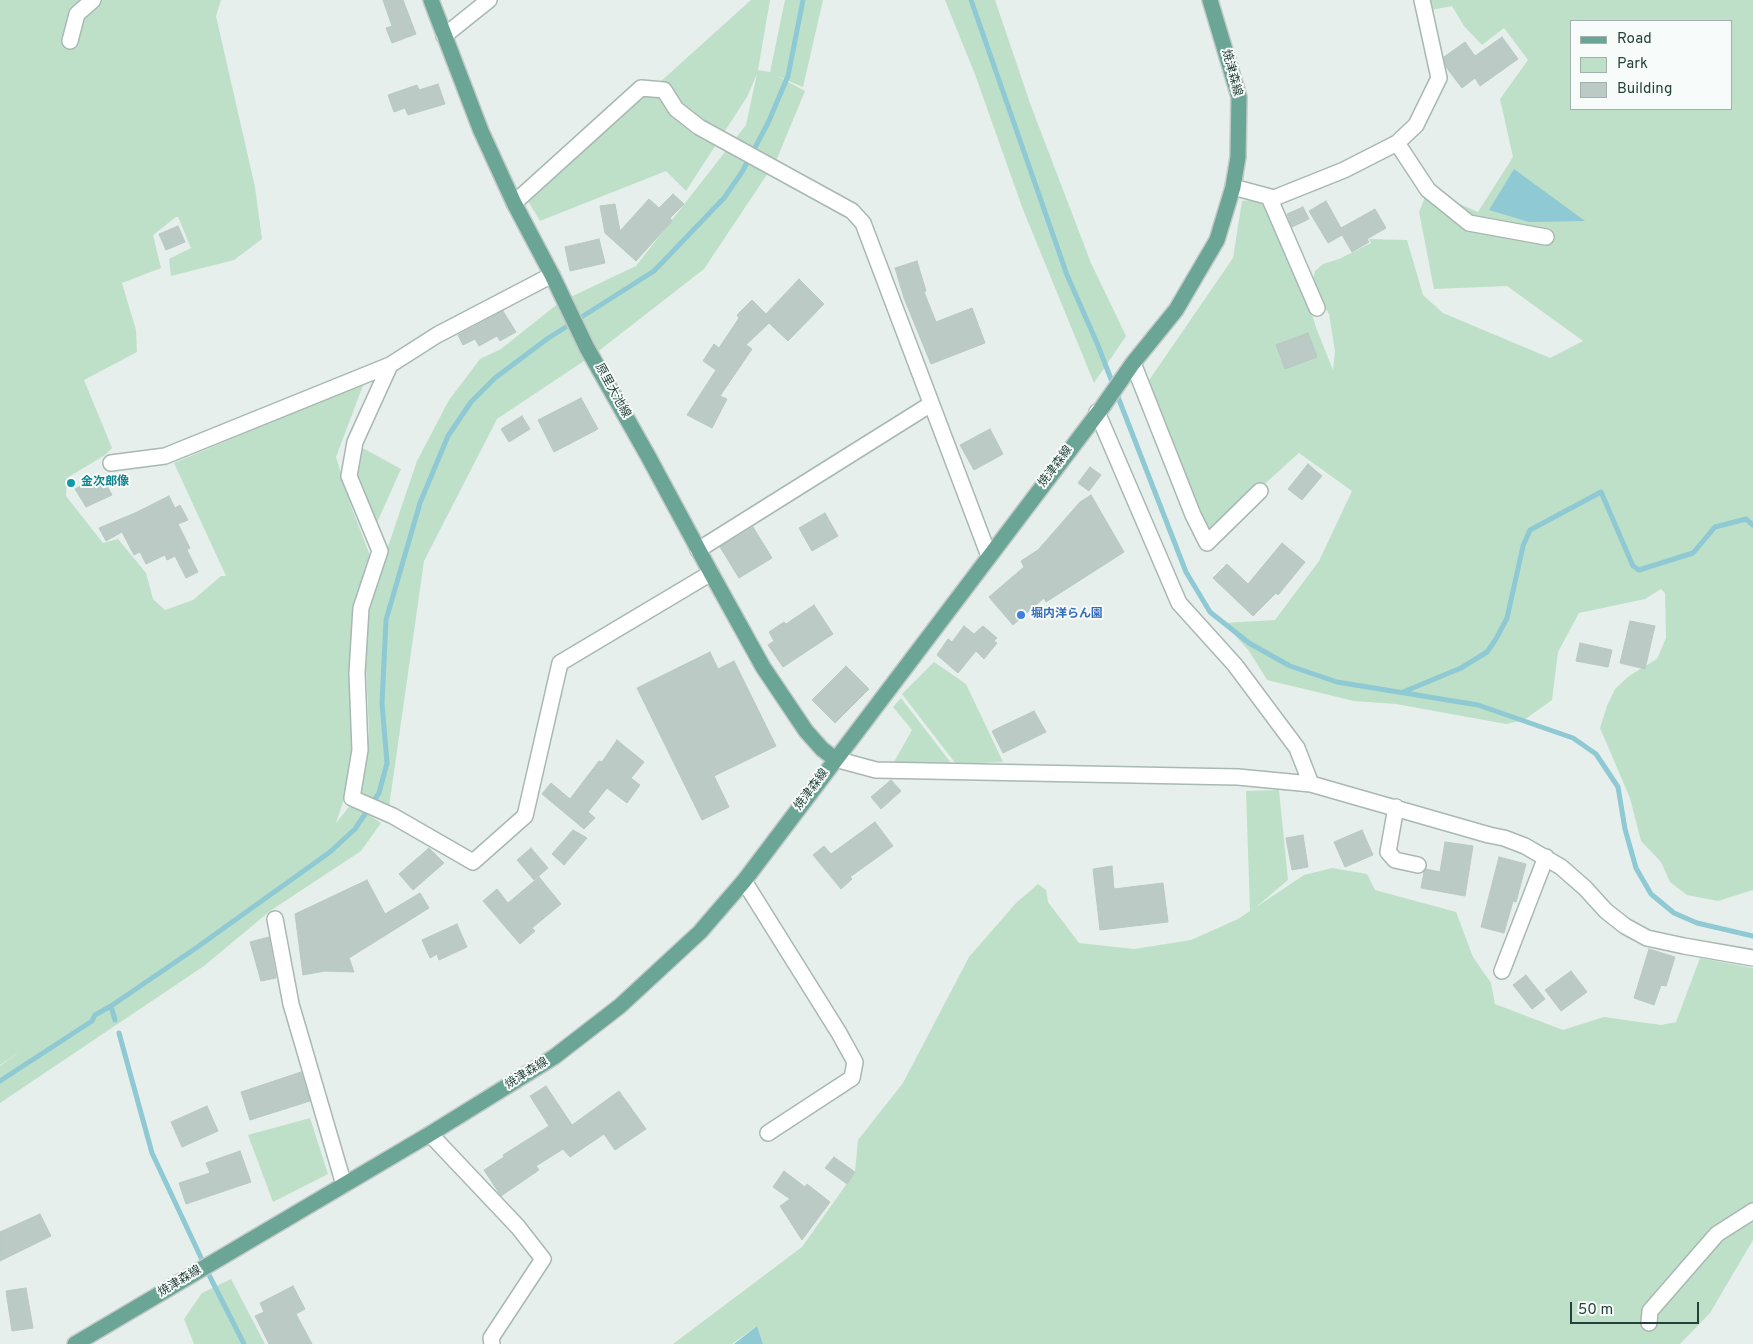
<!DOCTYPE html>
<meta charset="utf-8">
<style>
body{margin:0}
#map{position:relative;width:1753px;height:1344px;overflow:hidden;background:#e6efeb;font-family:Overpass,sans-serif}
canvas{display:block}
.legend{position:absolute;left:1570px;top:20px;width:162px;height:90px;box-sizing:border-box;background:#f7fbf9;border:1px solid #a3b1ad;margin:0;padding:6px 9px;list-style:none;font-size:15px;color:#24423a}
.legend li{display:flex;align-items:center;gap:10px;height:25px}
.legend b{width:25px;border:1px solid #a3b1ad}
.scale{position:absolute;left:1570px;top:1302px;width:129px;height:22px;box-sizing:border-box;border:2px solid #24423a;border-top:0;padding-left:6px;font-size:15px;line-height:18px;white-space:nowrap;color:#24423a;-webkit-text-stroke:4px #f7fbf9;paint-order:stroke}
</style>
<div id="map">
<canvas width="1753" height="1344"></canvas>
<ul class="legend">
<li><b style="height:6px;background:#6aa596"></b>Road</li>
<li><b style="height:14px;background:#bfe0c8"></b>Park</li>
<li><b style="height:14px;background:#bbcac4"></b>Building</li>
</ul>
<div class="scale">50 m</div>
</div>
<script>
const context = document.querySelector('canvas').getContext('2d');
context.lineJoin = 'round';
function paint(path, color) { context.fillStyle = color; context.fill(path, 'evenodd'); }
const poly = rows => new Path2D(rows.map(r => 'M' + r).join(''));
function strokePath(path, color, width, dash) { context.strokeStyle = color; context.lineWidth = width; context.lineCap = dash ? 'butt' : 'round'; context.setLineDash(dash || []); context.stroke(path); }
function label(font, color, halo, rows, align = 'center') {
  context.font = font + ' Overpass,"Noto Sans JP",sans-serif'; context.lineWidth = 4; context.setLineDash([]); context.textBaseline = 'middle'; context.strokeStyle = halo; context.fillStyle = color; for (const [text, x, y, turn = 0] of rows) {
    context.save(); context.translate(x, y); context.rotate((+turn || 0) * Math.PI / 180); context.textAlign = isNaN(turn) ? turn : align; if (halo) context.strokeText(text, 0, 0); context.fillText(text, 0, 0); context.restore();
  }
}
const green = poly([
 [0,0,221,0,216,16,255,187,262,239,234,260,171,276,169,259,191,248,178,217,176,217,153,235,161,268,122,283,136,330,137,352,84,380,112,448,105,455,67,478,66,496,103,543,118,539,146,573,153,599,165,610,193,600,221,576,226,576,174,463,364,383,336,457,351,506,371,558,355,734,347,790,336,823,352,803,381,823,361,851,270,911,204,966,0,1103,0,1066,21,1051,0,1065],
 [751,0,770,0,758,70,770,72,785,0,823,0,803,87,777,76,805,91,776,161,704,269,596,353,497,419,424,561,389,807,357,795,369,733,365,643,370,600,417,461,449,400,480,359,501,349,560,302,636,266,746,125,757,74,747,97,686,191,666,171,540,221,528,201],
 [945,0,995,0,1031,106,1091,263,1126,336,1094,383,1022,207,976,77],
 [1428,0,1753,0,1753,890,1718,901,1687,895,1670,882,1661,862,1641,841,1630,798,1600,728,1607,706,1615,689,1629,676,1657,659,1666,638,1665,593,1661,589,1645,599,1579,613,1558,652,1552,700,1524,720,1506,724,1396,704,1354,701,1267,680,1249,651,1224,623,1275,620,1319,561,1352,491,1299,453,1210,533,1186,507,1143,389,1233,258,1242,201,1274,198,1317,330,1333,370,1335,351,1329,314,1312,284,1315,271,1323,264,1339,259,1371,243,1369,239,1407,240,1423,295,1443,313,1550,358,1583,341,1507,286,1434,289,1419,212,1428,190,1478,212,1513,157,1500,99,1528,60,1504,28,1482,45,1464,26,1452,6,1431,10],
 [1572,21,1732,21,1732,109,1572,109],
 [359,446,401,469,375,527,353,467],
 [934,662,966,684,1003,762,956,764,902,694],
 [901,698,951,763,894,762,912,730,893,707],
 [1279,790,1288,880,1256,907,1304,875,1332,868,1367,874,1375,890,1456,912,1473,957,1491,983,1495,1004,1563,1030,1604,1017,1661,1025,1676,1022,1700,958,1753,968,1753,1240,1710,1313,1680,1344,763,1344,757,1326,732,1344,673,1344,802,1247,855,1172,858,1140,903,1083,969,957,1016,903,1038,884,1046,890,1048,902,1079,943,1134,949,1191,940,1238,919,1250,911,1246,791],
 [310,1118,328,1174,273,1202,248,1135],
 [231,1279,265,1344,194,1344,184,1319,202,1293]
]);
const water = poly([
 [1514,169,1585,221,1529,222,1489,210],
 [757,1326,763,1344,734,1344]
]);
const stream = poly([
 [971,0,1067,275,1097,343,1186,572,1210,612,1249,643,1290,666,1337,682,1478,705,1573,738,1596,754,1618,787,1625,829,1636,868,1651,894,1674,913,1697,923,1753,936],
 [1403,692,1461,668,1487,652,1496,639,1507,618,1523,546,1530,530,1601,492,1633,566,1639,570,1693,553,1715,527,1746,519,1753,525],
 [111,1006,115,1020],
 [119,1033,152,1153,211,1279,244,1344],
 [0,1081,92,1021,95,1015,111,1006,196,948,330,852,355,829,379,793,387,763,382,703,386,620,420,503,448,436,471,402,495,378,547,339,654,271,724,198,742,172,768,123,788,76,803,0]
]);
const building = poly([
 [383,0,403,0,416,34,392,43,386,28,392,26,383,0],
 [1502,37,1518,59,1480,86,1475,78,1462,88,1446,67,1444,57,1465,42,1475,56,1502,37],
 [438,84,445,104,408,115,405,108,394,112,388,95,417,85,419,90,438,84],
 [673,194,684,204,670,218,672,221,636,261,605,233,600,206,615,204,620,231,649,199,659,208,673,194],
 [1326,201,1341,228,1375,209,1386,228,1367,239,1369,242,1352,252,1342,235,1328,243,1309,211,1326,201],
 [1303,207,1309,219,1292,227,1287,214,1303,207],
 [178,226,185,242,166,250,159,234,178,226],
 [599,239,605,263,570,271,565,247,599,239],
 [917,261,926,291,924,292,936,322,972,308,985,343,931,364,904,298,895,268,917,261],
 [799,279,824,304,788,341,769,323,746,345,752,349,720,396,727,399,712,428,687,415,716,370,703,361,714,344,719,348,739,318,737,315,752,300,766,314,799,279],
 [503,311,516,332,500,341,497,336,479,346,475,339,463,345,458,335,503,311],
 [1308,333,1317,357,1285,369,1276,345,1308,333],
 [581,398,598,429,554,452,538,420,581,398],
 [522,416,530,429,509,442,501,429,522,416],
 [990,429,1003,454,974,470,960,445,990,429],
 [1308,464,1322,476,1302,500,1288,489,1308,464],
 [1090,467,1101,475,1089,491,1078,483,1090,467],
 [101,475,112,495,86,507,75,489,101,475],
 [1091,495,1124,552,1046,602,1044,598,1013,625,989,597,1024,567,1021,561,1038,550,1080,502,1091,495],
 [169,496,175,508,180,505,188,520,178,524,190,548,187,550,198,572,186,578,175,556,167,560,165,555,146,564,140,552,134,555,122,532,106,541,99,528,135,513,169,496],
 [825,513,838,536,812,551,799,528,825,513],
 [753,527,772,558,739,578,720,547,753,527],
 [1282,543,1305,562,1278,595,1276,593,1253,616,1213,578,1227,564,1248,584,1282,543],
 [814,605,833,634,783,667,768,645,774,641,769,632,784,622,786,624,814,605],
 [1630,621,1655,626,1645,669,1620,663,1630,621],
 [964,626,974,634,983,626,997,638,994,641,997,643,984,659,976,651,958,673,937,655,948,639,952,642,964,626],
 [1580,643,1612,650,1608,667,1576,661,1580,643],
 [710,652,718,669,734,661,776,746,714,776,729,807,702,820,637,688,710,652],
 [846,666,869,689,835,723,812,700,846,666],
 [1034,711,1046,732,1003,753,992,731,1034,711],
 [617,740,644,762,631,778,640,785,627,803,607,788,588,812,595,818,584,829,542,794,551,783,570,799,599,761,602,762,617,740],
 [891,780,901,791,881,809,871,797,891,780],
 [875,822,893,846,850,877,852,879,841,889,813,855,824,846,831,854,875,822],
 [573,830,587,838,564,865,552,854,573,830],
 [1362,830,1373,855,1345,867,1334,842,1362,830],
 [1303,835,1308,867,1292,870,1286,838,1303,835],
 [1445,842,1473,846,1465,896,1421,888,1424,872,1426,869,1440,872,1445,842],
 [429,848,444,863,413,890,399,874,429,848],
 [531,848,548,868,534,880,517,860,531,848],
 [1499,857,1526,864,1516,902,1513,901,1504,933,1481,927,1499,857],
 [1112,866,1114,889,1163,883,1168,922,1100,930,1093,869,1112,866],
 [539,877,561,904,532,928,535,931,520,944,483,901,497,889,508,903,539,877],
 [367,880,385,914,420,893,429,908,349,958,354,972,325,971,303,975,295,914,367,880],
 [457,924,467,947,439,960,437,954,430,958,422,940,457,924],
 [269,937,276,978,261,981,250,942,269,937],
 [1649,949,1675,957,1666,986,1661,985,1654,1005,1634,998,1649,949],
 [1571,971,1587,992,1561,1011,1545,990,1571,971],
 [1526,975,1545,999,1532,1009,1513,985,1526,975],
 [301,1072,310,1101,250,1120,241,1092,301,1072],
 [546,1086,572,1125,619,1091,646,1129,615,1150,604,1134,570,1157,563,1149,536,1166,539,1170,501,1196,484,1170,504,1157,503,1155,549,1126,530,1096,546,1086],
 [207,1106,218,1131,182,1147,171,1122,207,1106],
 [240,1151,251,1182,186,1204,179,1183,210,1173,206,1163,240,1151],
 [834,1157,855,1172,847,1184,825,1168,834,1157],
 [784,1171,805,1187,807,1184,830,1202,802,1240,780,1206,790,1199,773,1187,784,1171],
 [40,1214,51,1236,0,1261,0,1232,40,1214],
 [293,1286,305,1309,296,1314,312,1344,269,1344,255,1316,264,1312,260,1303,293,1286],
 [26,1288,33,1328,12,1331,6,1291,26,1288]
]);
const minor = poly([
 [444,36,489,0],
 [70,41,77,14,93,0],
 [1397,143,1428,190,1469,223,1546,237],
 [1233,187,1274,198,1344,170,1397,143,1416,125,1439,78,1422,0],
 [1269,197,1317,308],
 [514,203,641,88,664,90,676,109,699,127,852,211,863,223,989,556],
 [1133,363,1193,515,1207,543,1260,491],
 [390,365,355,442,349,476,380,551,361,608,357,673,360,750,352,798,393,816,473,862,525,816,560,663,711,573],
 [1097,412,1179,603,1235,665,1297,748,1311,784],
 [111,463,165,456,390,365,437,335,552,275],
 [698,550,931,404],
 [835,759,876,770,1238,777,1311,784,1489,835,1504,838,1525,846,1561,867,1585,888,1606,911,1625,926,1647,938,1684,946,1753,958],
 [1396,807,1388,852,1395,860,1418,865],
 [744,881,839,1033,855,1062,852,1078,768,1133],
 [275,919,291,1004,344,1185],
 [1502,971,1546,857],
 [430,1134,518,1227,543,1259,491,1338,492,1344],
 [1649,1323,1650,1311,1717,1234,1753,1211]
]);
const major = poly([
 [431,0,481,131,514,203,552,275,587,348,648,456,711,573,763,667,806,731,822,749,835,759],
 [75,1344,430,1134,554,1057,620,1006,700,932,744,881,1101,409,1133,363,1176,310,1217,240,1233,187,1238,157,1239,97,1210,0]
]);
const markers = [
 [71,483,5,"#0f9aa8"],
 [1021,615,5,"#3f7fe0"]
];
const streetNames = [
 ["焼津森線",1231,73,75],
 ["原里大池線",612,391,61],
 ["焼津森線",1056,467,-53],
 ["焼津森線",812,790,-53],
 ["焼津森線",527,1074,-32],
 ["焼津森線",180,1282,-31]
];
const cultureNames = [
 ["金次郎像",81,483]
];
const shopNames = [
 ["堀内洋らん園",1031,615]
];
paint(green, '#bfe0c8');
paint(water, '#8ec9d4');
strokePath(stream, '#8ec9d4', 5);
paint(building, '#bbcac4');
strokePath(building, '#b8c9c2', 1);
strokePath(minor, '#a8b8b2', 18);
strokePath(major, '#c2cac8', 18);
strokePath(minor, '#fff', 15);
strokePath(major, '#6aa596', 15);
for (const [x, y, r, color] of markers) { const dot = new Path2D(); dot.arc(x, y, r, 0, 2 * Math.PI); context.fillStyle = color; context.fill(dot); strokePath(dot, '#f7fbf9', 2); }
label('12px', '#24423a', '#f7fbf9', streetNames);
label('bold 12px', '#0d838f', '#f7fbf9', cultureNames, 'left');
label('bold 12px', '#366cbe', '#f7fbf9', shopNames, 'left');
</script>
